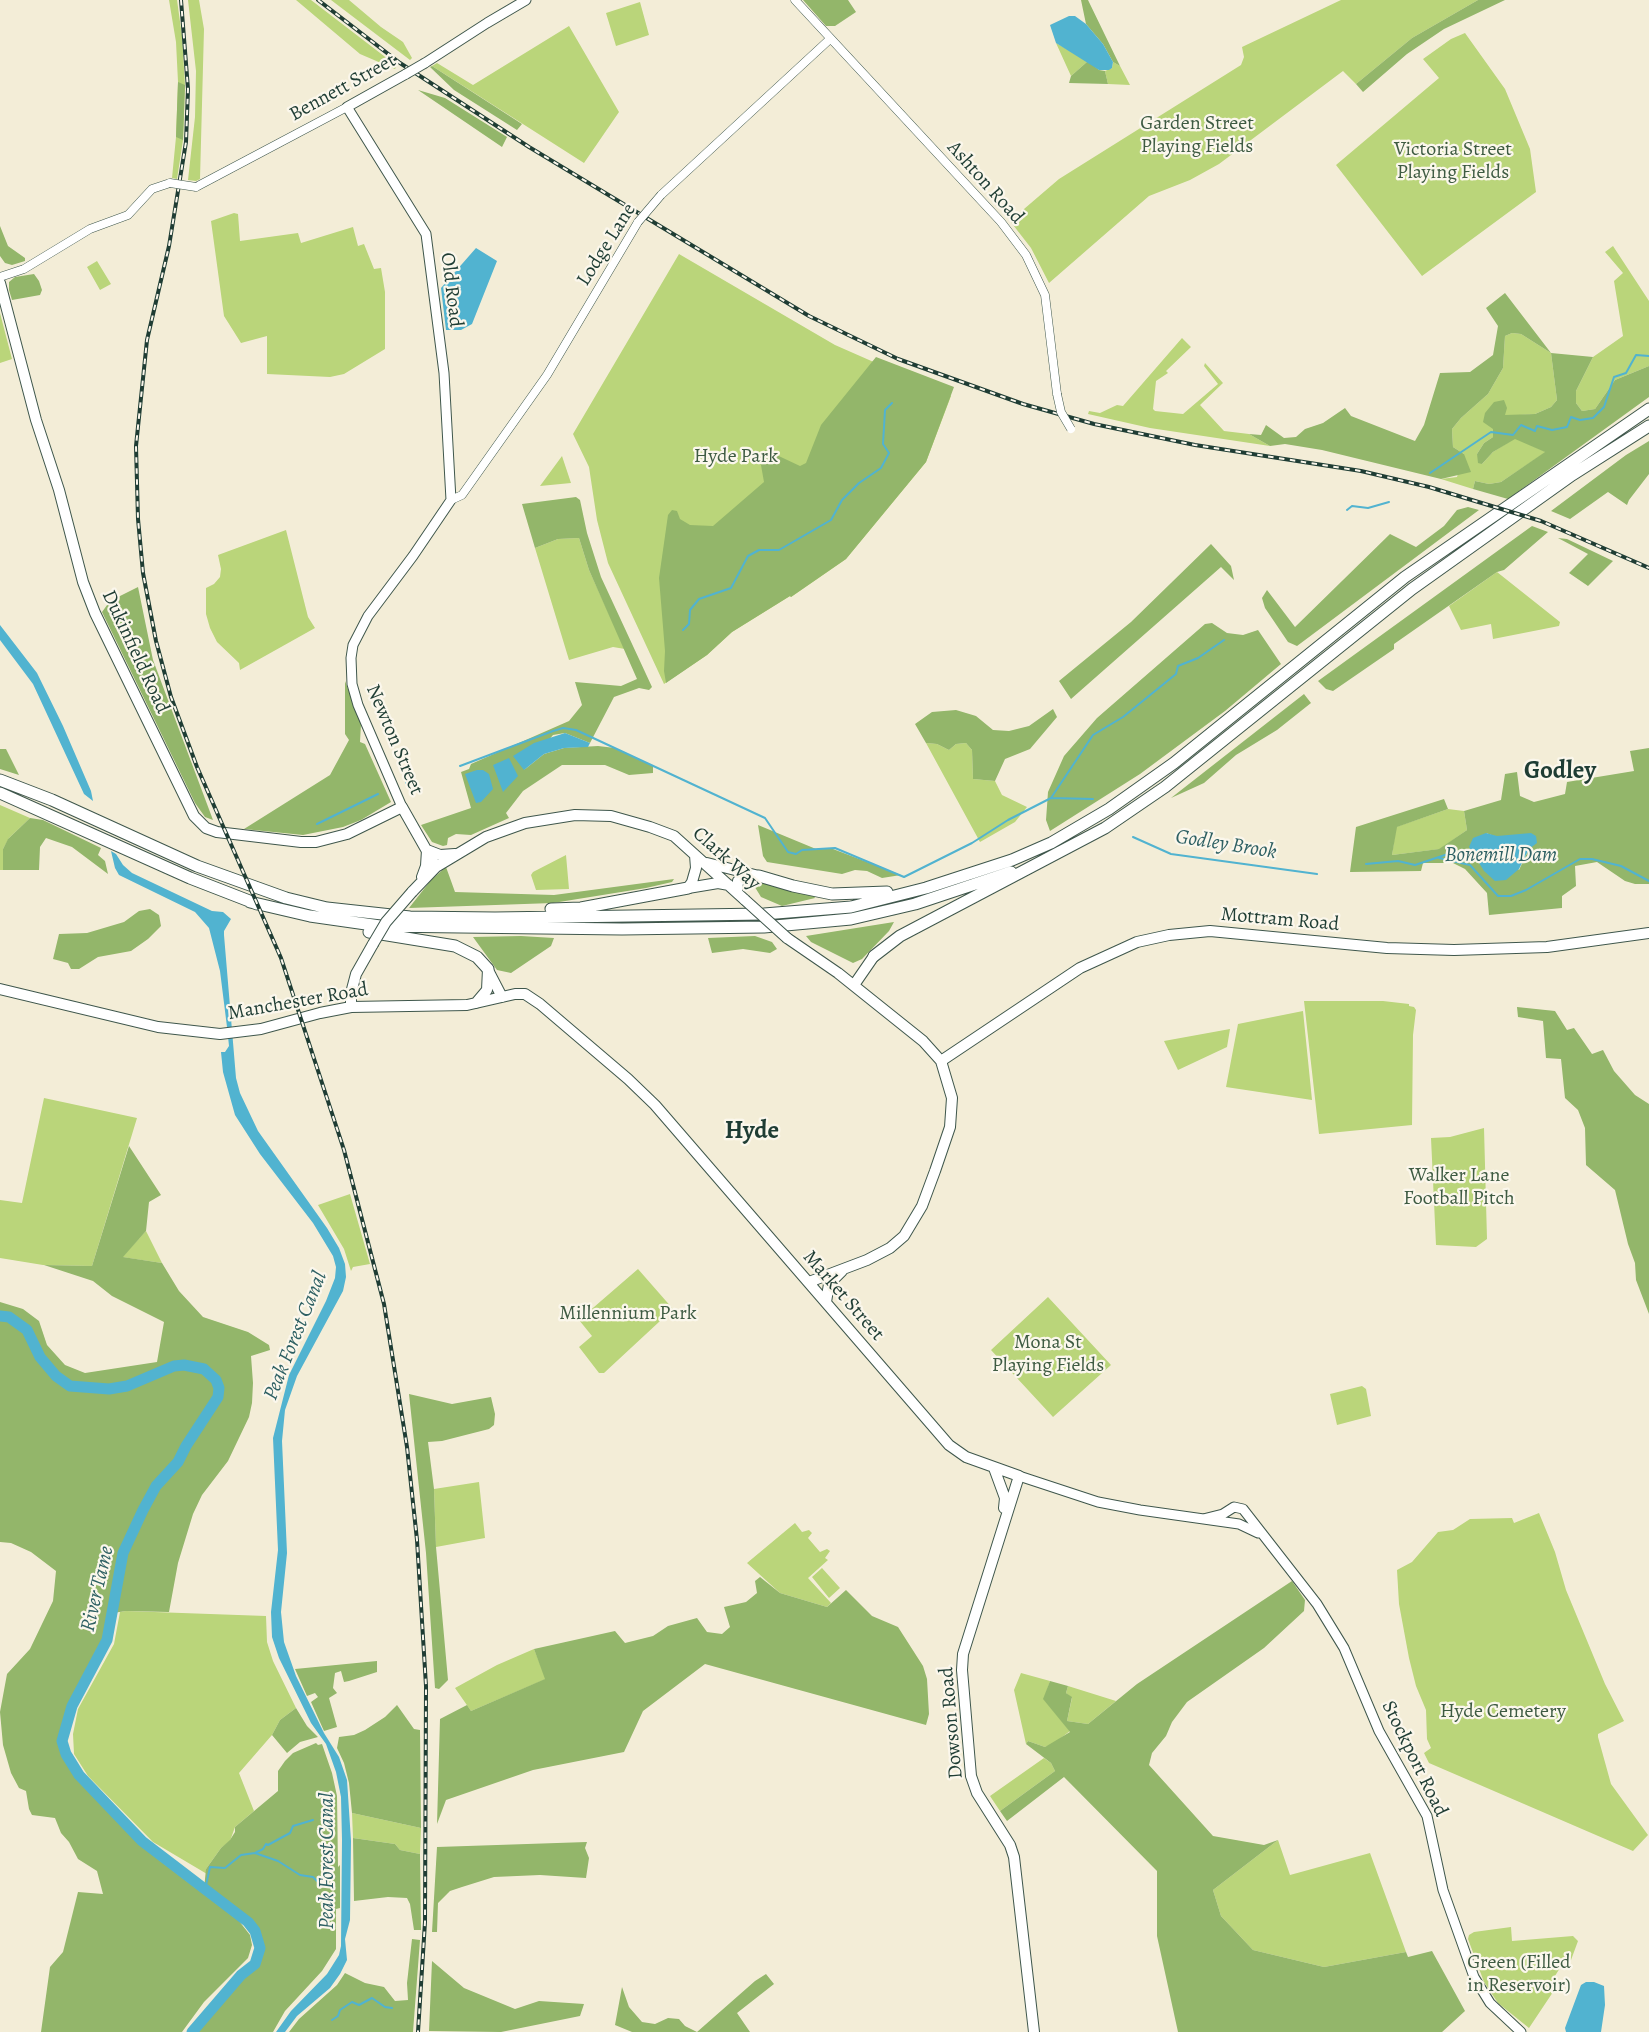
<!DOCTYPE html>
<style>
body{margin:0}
canvas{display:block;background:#f3edd7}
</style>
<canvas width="1649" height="2032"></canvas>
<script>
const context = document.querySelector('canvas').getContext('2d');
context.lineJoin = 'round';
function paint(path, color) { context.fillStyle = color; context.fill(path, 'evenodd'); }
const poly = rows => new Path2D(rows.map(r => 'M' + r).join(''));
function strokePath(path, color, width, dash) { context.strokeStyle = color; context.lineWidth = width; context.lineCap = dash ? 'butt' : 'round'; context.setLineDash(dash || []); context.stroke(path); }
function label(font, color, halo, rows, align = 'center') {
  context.font = font + ' Alegreya,serif'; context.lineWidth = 4.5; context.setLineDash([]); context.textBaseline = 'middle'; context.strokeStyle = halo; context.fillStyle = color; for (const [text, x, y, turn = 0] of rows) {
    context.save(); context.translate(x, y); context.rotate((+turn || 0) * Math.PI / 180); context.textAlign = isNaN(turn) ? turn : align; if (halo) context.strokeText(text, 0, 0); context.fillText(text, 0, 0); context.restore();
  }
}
const green = poly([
 [169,0,177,0,182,36,185,85,183,140,177,179,172,178,176,137,178,82,176,42],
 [188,0,199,0,204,29,200,179,196,181,188,180,195,117,196,71],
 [296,0,311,0,397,66,395,69,360,54],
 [331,0,349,0,381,27,403,42,412,58,410,60],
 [1341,0,1478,0,1412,38,1356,84,1343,71,1219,164,1190,180,1149,196,1049,283,1031,248,1010,221,1059,179,1241,65,1244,57,1242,47],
 [640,2,649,35,616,46,606,13],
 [569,26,619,112,584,163,432,66,437,63,473,85],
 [1465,33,1505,89,1530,149,1536,192,1422,276,1336,165,1439,78,1423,59,1451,39],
 [1056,43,1083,58,1088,61,1071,76],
 [1113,62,1120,66,1130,85,1108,84,1105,71,1112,68],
 [234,213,238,214,240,241,298,233,301,243,353,227,358,246,364,244,374,269,381,268,385,292,385,349,344,374,330,377,267,374,267,336,241,343,224,316,211,221],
 [1613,246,1649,301,1649,366,1615,380,1595,409,1582,411,1576,403,1576,391,1593,357,1623,336,1614,281,1623,273,1605,252],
 [679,254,835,345,951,396,926,462,846,559,791,597,790,596,732,632,707,655,664,684,608,563,597,520,589,467,573,434],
 [97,261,111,284,100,290,87,267],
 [0,313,12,359,0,363],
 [1512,333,1521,334,1551,353,1557,400,1551,407,1535,414,1505,416,1493,429,1493,437,1484,443,1477,454,1482,464,1493,452,1515,438,1546,452,1501,482,1489,484,1475,481,1473,489,1441,479,1457,477,1464,454,1453,447,1452,429,1461,418,1488,394,1503,368,1505,336],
 [1182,338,1191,347,1166,371,1168,373,1156,381,1153,409,1155,411,1183,414,1218,384,1204,366,1205,363,1223,383,1200,405,1224,431,1249,434,1270,446,1150,428,1088,414,1089,411,1100,413,1117,405,1123,406],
 [562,456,571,483,540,486],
 [286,530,308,617,315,628,240,670,239,663,217,642,210,628,206,614,206,588,214,584,220,577,221,569,218,555],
 [579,538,589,570,625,649,613,647,569,660,535,548,558,539],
 [1497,572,1560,622,1559,626,1493,639,1491,624,1461,630,1449,606],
 [926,743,937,744,949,750,956,744,966,743,972,750,973,779,995,781,1002,795,1027,807,1015,822,980,842],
 [0,805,30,818,9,838,3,849,3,870,0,870],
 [1448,809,1464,811,1467,830,1440,849,1392,855,1396,827],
 [566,855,569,889,536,890,531,875,533,872],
 [1304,1001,1383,1001,1409,1004,1409,1006,1414,1007,1416,1010,1413,1035,1412,1125,1319,1134],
 [1303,1011,1312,1100,1226,1087,1238,1024],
 [1230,1029,1227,1047,1178,1070,1164,1041],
 [44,1098,137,1118,92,1266,43,1265,0,1258,0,1200,22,1203],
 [1484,1128,1487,1239,1476,1247,1436,1245,1431,1138,1450,1137],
 [350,1194,370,1264,353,1267,351,1271,344,1249,318,1205],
 [146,1231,162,1263,122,1257],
 [638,1269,673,1309,604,1373,599,1373,579,1347,592,1336,579,1320],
 [1048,1297,1111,1365,1053,1417,991,1350],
 [1362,1386,1366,1389,1371,1416,1337,1425,1330,1394],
 [479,1482,485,1538,436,1547,434,1489],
 [1539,1513,1555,1552,1566,1590,1605,1684,1624,1721,1598,1734,1598,1737,1611,1784,1648,1835,1633,1851,1429,1763,1424,1753,1431,1748,1427,1739,1426,1710,1416,1686,1409,1658,1399,1604,1397,1570,1412,1562,1438,1532,1453,1530,1470,1519,1512,1518,1514,1523],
 [795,1523,802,1532,809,1530,812,1533,808,1538,820,1552,827,1549,830,1551,825,1558,828,1560,808,1578,831,1603,827,1607,780,1593,747,1563],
 [822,1568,840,1588,829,1598,812,1577],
 [126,1611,266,1616,267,1642,273,1661,296,1708,280,1720,272,1735,239,1773,254,1811,235,1827,230,1841,221,1848,206,1869,207,1874,153,1842,88,1776,74,1754,73,1734,78,1709,114,1644,120,1612],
 [534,1649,546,1679,471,1711,455,1688,497,1665],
 [1021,1673,1050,1681,1044,1699,1070,1731,1053,1744,1045,1747,1028,1741,1026,1744,1014,1690],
 [1068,1686,1116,1701,1088,1724,1067,1721,1072,1698,1066,1693],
 [1044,1758,1051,1763,1055,1771,1000,1811,990,1796],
 [352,1813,421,1828,420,1854,400,1850,395,1844,353,1838],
 [1278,1840,1290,1875,1370,1853,1406,1952,1324,1967,1253,1950,1221,1916,1213,1890],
 [1511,1927,1512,1941,1573,1936,1578,1941,1571,1960,1563,1963,1550,1984,1553,1992,1529,2028,1498,2003,1484,1982,1468,1939,1469,1935,1474,1932]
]);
const forest = poly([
 [803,0,848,0,856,12,835,26,826,26],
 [1081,0,1088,0,1120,66,1113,62,1103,44,1086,24],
 [1478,0,1505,0,1444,29,1407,54,1363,92,1356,84,1412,38],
 [1088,61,1099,70,1105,71,1108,84,1069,83,1071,76],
 [432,66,522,124,517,130,454,90,430,67],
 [178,82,185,85,183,140,176,137],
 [418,90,445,98,507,137,502,147],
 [0,226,8,246,25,258,25,261,12,265,5,263,0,256],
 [34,274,39,281,42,290,40,295,12,300,9,290,9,282,15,277],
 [1505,293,1551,353,1593,357,1576,391,1576,403,1582,411,1595,409,1615,380,1649,366,1649,397,1508,499,1473,489,1475,481,1489,484,1501,482,1545,452,1515,439,1493,452,1482,464,1478,463,1477,454,1484,443,1493,437,1493,429,1483,422,1485,413,1494,402,1504,400,1507,408,1505,415,1535,414,1551,407,1557,400,1551,353,1521,334,1512,333,1505,336,1503,368,1488,394,1461,418,1452,429,1453,447,1464,454,1471,472,1441,479,1322,450,1285,444,1270,446,1249,434,1261,435,1266,425,1284,438,1296,437,1305,429,1323,423,1345,408,1351,416,1415,441,1424,425,1440,373,1470,372,1493,355,1498,326,1486,308],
 [876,357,954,387,926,462,846,559,791,597,790,596,732,632,707,655,666,683,664,671,665,651,659,578,668,515,672,510,677,511,680,519,690,525,713,526,764,482,759,454,766,450,800,466,806,463,821,425],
 [1649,441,1649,474,1629,500,1627,505,1608,492,1570,519,1551,511,1626,455],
 [576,497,580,500,587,533,601,577,652,687,649,690,639,688,614,697,590,743,565,733,553,735,524,770,544,754,564,748,598,746,615,748,653,766,653,773,629,775,605,765,562,765,523,791,506,813,509,818,471,835,456,834,448,838,447,845,443,846,432,842,421,825,471,808,461,772,469,769,471,764,569,721,582,705,575,682,621,686,637,679,589,570,579,538,558,539,535,548,522,504],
 [1468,507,1479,510,1297,646,1288,642,1265,608,1262,598,1267,590,1295,627,1390,534,1416,547,1444,526,1457,510],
 [1532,526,1548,532,1504,570,1497,572,1394,644,1394,649,1333,691,1326,689,1318,681],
 [1558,538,1567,539,1613,561,1588,586,1569,573,1588,554],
 [1211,544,1231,566,1234,580,1221,567,1071,699,1059,681,1131,622],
 [138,587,153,660,213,820,205,817,195,803,102,612,110,601],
 [1212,623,1227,633,1243,635,1258,630,1281,664,1225,711,1140,774,1050,831,1046,820,1048,792,1064,756,1097,718,1205,624],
 [345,681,361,724,360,742,365,744,391,802,361,820,343,827,303,835,244,829,330,775,349,740,345,734],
 [1304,694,1311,703,1277,730,1236,755,1204,783,1171,798],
 [1053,709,1057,717,1030,749,1005,759,995,781,973,779,972,750,966,743,956,744,949,750,937,744,926,743,915,724,932,712,956,710,976,716,993,730,1009,731,1029,726],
 [1649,748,1649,884,1635,884,1625,881,1597,862,1575,866,1576,886,1562,896,1562,908,1489,915,1487,893,1465,869,1453,863,1423,863,1421,871,1350,872,1356,827,1444,799,1448,809,1397,827,1392,855,1439,849,1467,830,1464,811,1501,800,1505,774,1517,772,1520,796,1534,802,1565,794,1567,782,1634,771,1630,751],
 [1486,833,1529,849,1519,870],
 [0,749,6,749,19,775,0,769],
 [30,818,43,820,101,848,98,855,105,861,108,874,72,847,46,838,40,847,39,870,3,870,3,849,8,839],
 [758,825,816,849,833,849,901,875,882,878,867,871,855,870,842,874,767,862,763,856],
 [446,867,455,892,554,895,674,879,672,882,646,888,553,903,409,908,431,880],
 [756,881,814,896,815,898,782,906,761,897,753,884],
 [150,909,159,915,161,926,148,939,131,951,98,957,79,969,71,969,68,963,53,959,59,934,87,933,124,922,139,911],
 [894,922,889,931,862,959,853,963,811,942,806,936],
 [521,936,554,938,551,946,511,973,497,970,473,937],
 [755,936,772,942,777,949,770,953,743,949,712,953,708,938],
 [1517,1007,1555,1011,1567,1030,1574,1028,1592,1054,1603,1050,1614,1071,1635,1095,1649,1104,1649,1314,1636,1280,1635,1263,1628,1244,1615,1190,1586,1165,1585,1128,1578,1110,1565,1098,1561,1059,1546,1058,1543,1021,1518,1017],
 [129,1146,161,1195,149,1202,146,1231,123,1257,162,1263,179,1291,203,1317,248,1332,269,1345,270,1350,251,1356,253,1383,252,1403,249,1417,228,1461,202,1495,193,1514,178,1563,169,1612,126,1611,113,1613,107,1640,72,1706,63,1735,62,1745,79,1775,108,1807,142,1841,163,1857,159,1860,239,1921,250,1935,252,1945,248,1958,204,2002,182,2032,41,2032,50,1967,63,1952,78,1892,103,1894,97,1871,78,1859,69,1842,61,1833,55,1818,32,1815,29,1809,26,1791,19,1788,11,1773,3,1745,0,1712,7,1674,30,1649,53,1601,56,1571,31,1552,11,1543,0,1542,0,1302,23,1309,39,1321,47,1345,65,1365,85,1373,157,1362,164,1322,112,1296,93,1281,44,1265,92,1266],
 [409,1394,452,1404,491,1397,495,1414,494,1425,489,1429,442,1441,428,1442,434,1489,436,1547,448,1680,439,1689,435,1688,426,1553],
 [760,1577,780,1593,827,1607,846,1590,872,1616,898,1627,923,1666,927,1679,929,1714,926,1725,705,1664,643,1711,624,1752,533,1770,446,1800,437,1824,440,1719,467,1705,471,1711,545,1679,534,1649,615,1631,625,1643,653,1636,668,1626,697,1618,707,1632,722,1634,730,1627,724,1607,746,1602,757,1593,755,1581],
 [1292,1581,1305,1600,1304,1611,1264,1648,1187,1702,1172,1722,1166,1736,1152,1753,1149,1765,1213,1836,1264,1845,1278,1840,1213,1890,1221,1916,1253,1950,1324,1967,1406,1952,1408,1957,1432,1951,1465,2011,1442,2032,1178,2032,1157,1936,1157,1871,1064,1777,1007,1821,1000,1811,1055,1771,1051,1763,1026,1744,1028,1741,1045,1747,1070,1732,1043,1699,1050,1681,1068,1686,1066,1693,1072,1697,1067,1721,1088,1724,1137,1684],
 [377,1661,377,1672,349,1681,344,1682,341,1671,335,1673,333,1688,337,1693,329,1698,337,1727,324,1731,311,1702,318,1697,315,1693,307,1696,295,1669],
 [397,1705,414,1729,420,1730,421,1828,352,1813,349,1783,344,1763,337,1748,339,1737,354,1735,365,1730,385,1717],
 [296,1708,307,1726,318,1737,300,1742,287,1753,272,1735,280,1720],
 [316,1743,318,1745,322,1744,332,1773,337,1796,338,1867,340,1865,340,1908,336,1909,336,1949,322,1971,285,2011,273,2032,192,2032,241,1975,255,1964,260,1948,255,1931,248,1923,204,1889,206,1869,221,1848,230,1840,235,1832,235,1827,278,1791,278,1771,285,1761,293,1753],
 [353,1838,395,1844,400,1850,420,1854,421,1930,414,1930,410,1904,407,1898,388,1897,354,1901],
 [587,1842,585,1848,589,1858,586,1878,540,1875,494,1877,462,1887,450,1891,438,1903,437,1932,432,1932,437,1847],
 [412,1939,420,1940,413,2032,289,2032,299,2019,337,1985,345,1973,365,1983,384,1987,395,2001,408,2000,407,1983],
 [432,1961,464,1988,515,2009,539,2001,584,2004,580,2016,501,2032,429,2031],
 [766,1974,774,1984,737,2013,750,2032,632,2032,615,2025,622,1987,629,2007,642,2022,655,2024,668,2018,679,2019,685,2026,697,2032,755,1981]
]);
const water = poly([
 [1069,16,1075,16,1086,24,1103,44,1113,62,1112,68,1109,70,1099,70,1056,43,1050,25],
 [476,248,497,261,472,324,461,330,446,330,441,288],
 [0,625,37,673,63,726,91,791,93,801,84,794,33,684,0,640],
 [565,733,590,743,588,747,564,748,544,754,524,770,513,756,534,743],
 [509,758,518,776,503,792,493,765],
 [477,770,483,770,489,774,493,789,481,802,476,803,465,774],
 [1486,833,1497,836,1531,833,1536,836,1537,843,1529,849,1519,869,1506,880,1495,881,1484,871,1469,847,1473,838],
 [111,851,116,854,123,865,132,873,212,911,223,912,231,919,224,931,224,935,236,1078,240,1093,258,1131,327,1228,339,1248,345,1264,346,1277,343,1291,297,1376,285,1410,282,1441,287,1553,281,1612,284,1642,296,1676,324,1733,339,1757,347,1780,351,1841,350,1920,345,1939,347,1960,340,1974,330,1988,297,2016,285,2032,276,2032,291,2011,327,1974,339,1955,341,1946,342,1840,341,1797,336,1772,326,1744,311,1723,279,1658,272,1637,271,1612,278,1550,273,1438,289,1375,326,1301,335,1278,336,1267,333,1256,313,1223,260,1154,235,1115,223,1072,221,1052,225,1052,229,1046,227,1027,220,971,209,928,195,912,119,875,115,868],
 [1586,1982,1594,1982,1604,1986,1605,2005,1601,2032,1566,2032,1565,2028,1581,1985]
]);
const stream = poly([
 [1430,473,1491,432,1513,435,1521,425,1535,431,1537,426,1552,430,1567,427,1571,417,1580,420,1593,418,1604,407,1614,377,1626,373,1636,355,1649,356],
 [1347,510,1352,506,1368,508,1389,502],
 [683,630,689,624,690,610,699,599,731,588,748,556,759,550,779,550,831,520,842,500,859,483,881,468,889,453,883,444,885,410,892,403],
 [460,766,553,731,563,728,576,730,765,818,788,852,796,854,802,850,835,848,904,877,972,843,1008,820,1051,798,1093,735,1123,717,1176,674,1178,666,1198,658,1224,640],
 [406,783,415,780],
 [1051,798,1093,799],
 [317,824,378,794],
 [1133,837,1171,854,1317,874],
 [1439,858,1470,865,1498,896,1511,896,1526,890,1580,859,1592,859,1621,866,1649,881],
 [1366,864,1398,861,1415,865,1448,854,1471,851],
 [255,1853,278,1861,300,1875,313,1877,317,1881],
 [205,1890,210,1867,225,1868,241,1855,255,1853,263,1849,266,1844,268,1845,290,1833,293,1826,313,1820],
 [332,2020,338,2016,340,2010,352,2002,359,2005,372,1998,385,2007,392,2008]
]);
const river = poly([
 [0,1316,9,1317,27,1330,40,1357,56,1376,70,1386,109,1389,127,1386,174,1366,184,1365,204,1369,216,1380,219,1388,218,1397,186,1446,178,1462,156,1486,143,1510,123,1553,107,1640,72,1706,62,1741,66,1754,79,1775,142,1841,248,1922,255,1931,260,1948,255,1964,241,1975,192,2032]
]);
const tertiary = poly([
 [795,0,1001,222,1026,255,1045,295,1057,394],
 [196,187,347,107],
 [661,195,830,39],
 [0,277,24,269,90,229,128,215,152,189,170,183],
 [451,500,462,495,547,375,638,222]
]);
const secondary = poly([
 [425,63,487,23,526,0],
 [402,807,358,705,352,684,351,658,353,645,368,616,413,556,451,500,444,373,426,234,347,107,406,74],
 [1019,1476,1098,1502,1140,1510,1239,1524,1258,1533],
 [1203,1519,1223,1514,1234,1507,1243,1509,1317,1604,1344,1648,1379,1731,1427,1816,1443,1890,1474,1977,1490,2003,1521,2032]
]);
const primary = poly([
 [0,283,36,420,59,490,83,582,95,613,194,816,206,828,217,832,301,842,316,842,347,834,402,807,436,867],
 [707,863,759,876],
 [422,877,426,866,427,850,440,855,455,854],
 [688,888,718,883,729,885],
 [688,888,692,882,696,868,695,855],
 [412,892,436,867,486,837,525,823,575,815,611,816,650,827,674,836,745,900],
 [737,892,738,881,755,876],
 [787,938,838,973,923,1041,941,1061,952,1098,950,1127,935,1171,922,1206,904,1236,890,1248,867,1260,809,1282],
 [488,970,502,997],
 [854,985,874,956],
 [0,989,158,1027,220,1034,261,1029,320,1013,351,1007,467,1005,515,994,525,994,540,1004,628,1079,655,1105,949,1445,966,1457,1019,1476,963,1654,962,1670,971,1776,977,1793,1010,1845,1014,1857,1034,2032],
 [476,1003,487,990,488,969],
 [351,1007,351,993,356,974,373,944],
 [941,1061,1080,968,1137,942,1169,935,1210,931,1387,948,1454,950,1547,947,1649,933],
 [826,1302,829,1284,842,1271],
 [994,1468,1005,1498,1004,1508]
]);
const motorway = poly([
 [0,780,52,800,197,866,286,898,327,908,410,917,495,918,764,914,851,907,926,888,1012,860,1051,843,1109,809,1174,763,1405,577,1649,409],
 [0,793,190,878,257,904],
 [759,876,793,886,832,894,887,892],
 [250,902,310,916,380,926,622,929,764,927,851,919,915,904,1011,872],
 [551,909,581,908,688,888],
 [369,932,455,946,477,957,488,969],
 [874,956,900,936,1105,828,1165,787,1412,589,1572,475,1649,426]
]);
const rail = poly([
 [181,0,188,89,186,142,169,246,147,340,136,446,138,519,143,573,156,641,171,697,197,767,281,958,344,1150,384,1304,407,1447,417,1540,426,1686,425,1922,418,2032],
 [318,0,400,63,529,147,809,316,898,359,1023,404,1094,424,1195,445,1361,471,1429,487,1541,521,1649,568]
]);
const tertiaryBridge = poly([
 [170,183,196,187],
 [638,222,661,195],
 [1057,394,1061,412,1071,429]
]);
const secondaryBridge = poly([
 [406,74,425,63]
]);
const primaryBridge = poly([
 [745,900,787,938],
 [373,944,386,922,412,892]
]);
const streetNames = [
 ["Bennett Street",343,88,-29],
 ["Ashton Road",985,183,48],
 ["Lodge Lane",607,245,-58],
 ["Old Road",451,290,83],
 ["Dukinfield Road",135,652,65],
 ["Newton Street",394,740,67],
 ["Clark Way",726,859,42],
 ["Mottram Road",1280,920,5],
 ["Manchester Road",298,1002,-10],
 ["Market Street",843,1296,49],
 ["Dowson Road",952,1723,-95],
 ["Stockport Road",1414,1759,64]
];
const parkNames = [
 ["Garden Street",1197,124],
 ["Playing Fields",1197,147],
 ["Victoria Street",1453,150],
 ["Playing Fields",1453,173],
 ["Hyde Park",736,457],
 ["Walker Lane",1459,1176],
 ["Football Pitch",1459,1199],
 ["Millennium Park",628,1314],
 ["Mona St",1048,1343],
 ["Playing Fields",1048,1366],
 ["Hyde Cemetery",1503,1712],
 ["Green (Filled",1519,1963],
 ["in Reservoir)",1519,1986]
];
const waterNames = [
 ["Godley Brook",1226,845,9],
 ["Bonemill Dam",1501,856],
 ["Peak Forest Canal",296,1336,-68],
 ["River Tame",98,1589,-77],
 ["Peak Forest Canal",328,1861,-90]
];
const districtNames = [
 ["Godley",1560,772],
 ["Hyde",752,1132]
];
paint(green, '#bad57a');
paint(forest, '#93b66a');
paint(water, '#51b3d0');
strokePath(stream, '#51b3d0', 2);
strokePath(river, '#51b3d0', 11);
strokePath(tertiary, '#3f574c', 9);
strokePath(secondary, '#3f574c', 11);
strokePath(primary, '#3f574c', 12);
strokePath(motorway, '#3f574c', 13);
strokePath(tertiary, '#fff', 8);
strokePath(secondary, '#fff', 9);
strokePath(primary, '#fff', 10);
strokePath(motorway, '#fff', 11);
strokePath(rail, '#1f3d34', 4);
strokePath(rail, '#fbf7ec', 2, [5.5]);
strokePath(tertiaryBridge, '#3f574c', 9, []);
strokePath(secondaryBridge, '#3f574c', 11, []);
strokePath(primaryBridge, '#3f574c', 12, []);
strokePath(tertiaryBridge, '#fff', 8);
strokePath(secondaryBridge, '#fff', 9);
strokePath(primaryBridge, '#fff', 10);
label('20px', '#1f3d34', '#fbf7ec', streetNames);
label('20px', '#3e5b42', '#fbf7ec', parkNames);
label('italic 21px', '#2e6063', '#fbf7ec', waterNames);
label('bold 25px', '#1f3d34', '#fbf7ec', districtNames);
</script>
